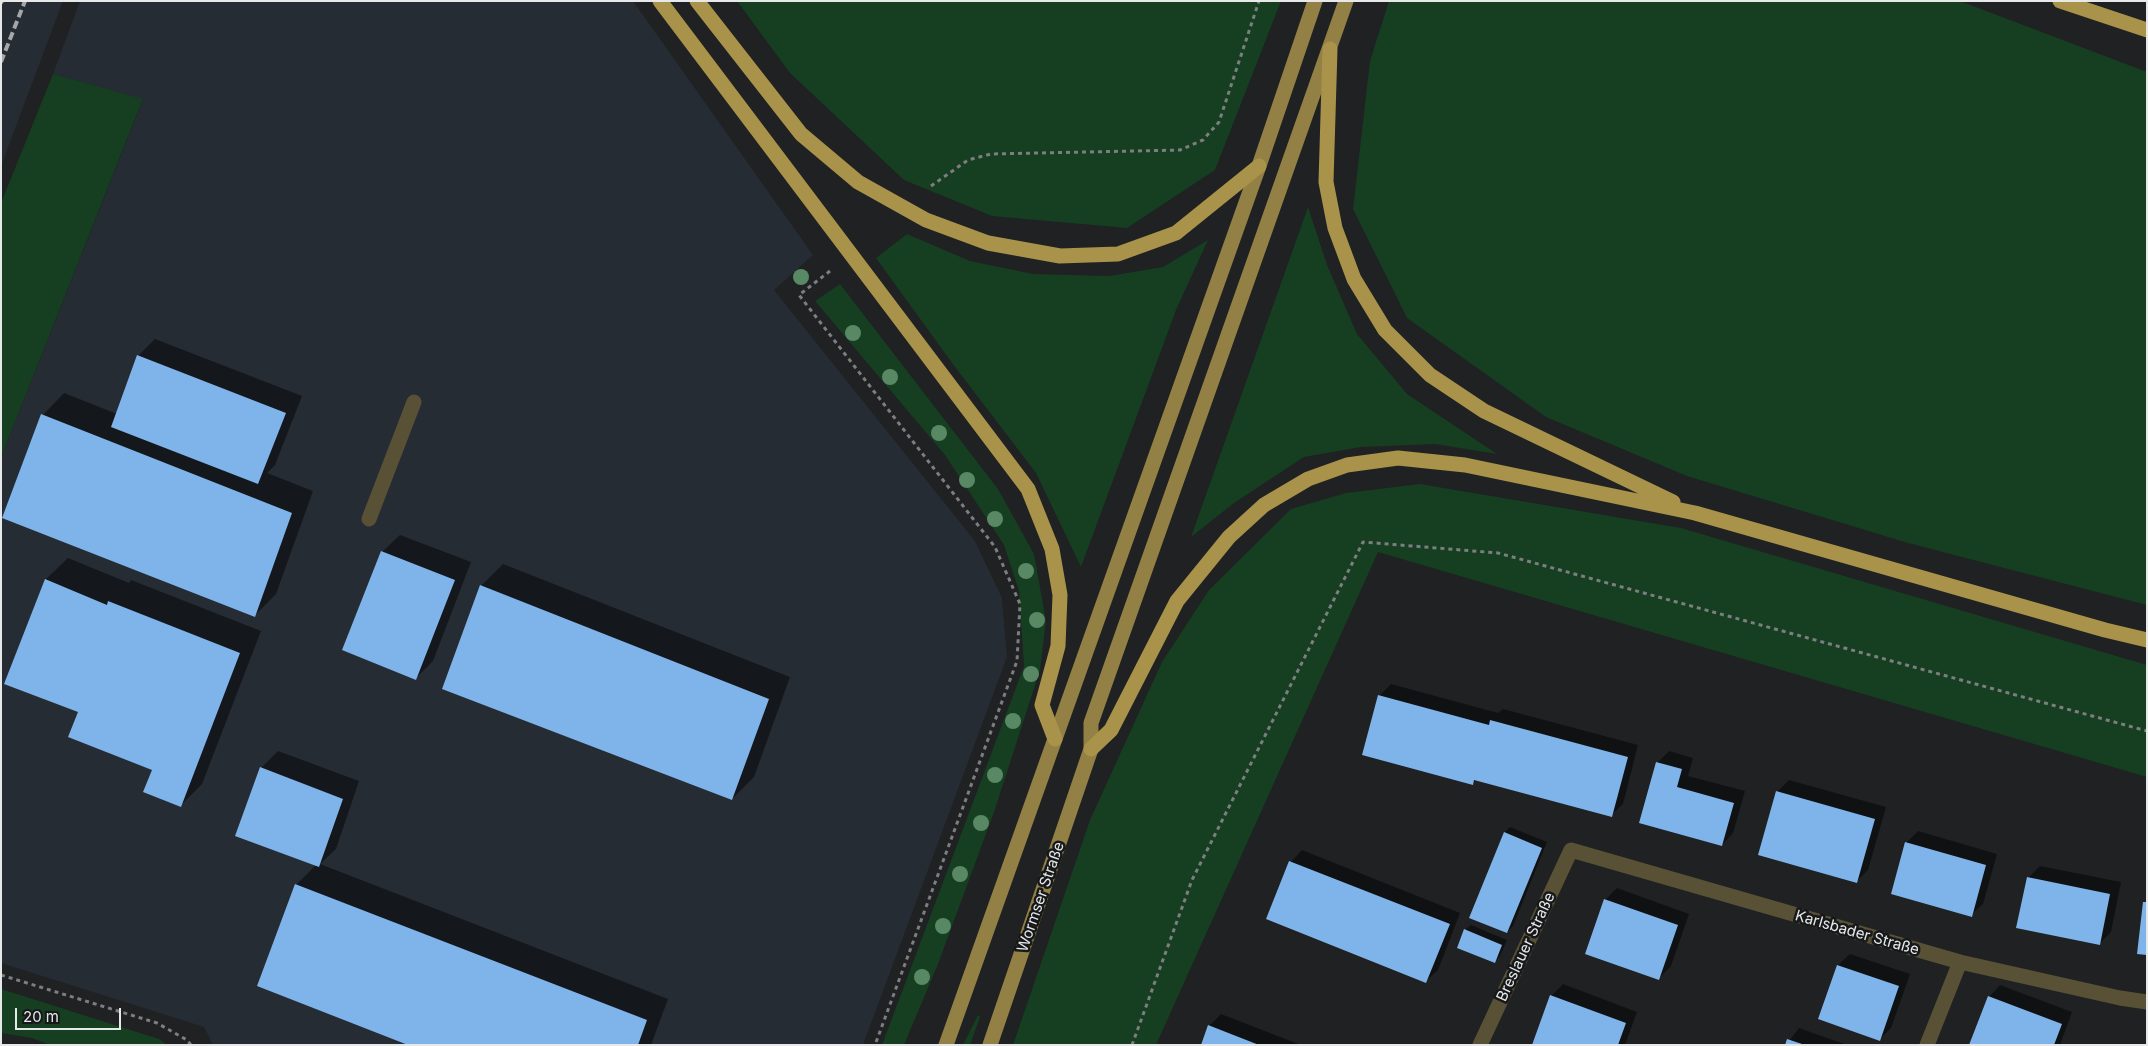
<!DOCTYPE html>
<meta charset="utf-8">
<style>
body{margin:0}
#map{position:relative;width:2148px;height:1046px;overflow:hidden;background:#1f2123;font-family:Inter,sans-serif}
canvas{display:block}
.frame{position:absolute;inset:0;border:2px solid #e7e8ea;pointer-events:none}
.scale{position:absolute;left:15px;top:1008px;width:106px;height:22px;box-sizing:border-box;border:2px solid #e7e8ea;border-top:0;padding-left:6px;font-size:15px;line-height:18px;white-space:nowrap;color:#e7e8ea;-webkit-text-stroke:4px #16181a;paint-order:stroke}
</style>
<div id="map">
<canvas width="2148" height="1046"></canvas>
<div class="frame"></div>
<div class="scale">20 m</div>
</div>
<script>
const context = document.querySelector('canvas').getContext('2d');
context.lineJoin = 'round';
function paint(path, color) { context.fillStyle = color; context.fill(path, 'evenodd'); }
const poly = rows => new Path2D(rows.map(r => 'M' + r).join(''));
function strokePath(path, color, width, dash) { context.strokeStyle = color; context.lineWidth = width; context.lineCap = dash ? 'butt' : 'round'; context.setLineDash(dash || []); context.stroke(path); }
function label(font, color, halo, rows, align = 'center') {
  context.font = font + ' Inter,sans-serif'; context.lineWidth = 5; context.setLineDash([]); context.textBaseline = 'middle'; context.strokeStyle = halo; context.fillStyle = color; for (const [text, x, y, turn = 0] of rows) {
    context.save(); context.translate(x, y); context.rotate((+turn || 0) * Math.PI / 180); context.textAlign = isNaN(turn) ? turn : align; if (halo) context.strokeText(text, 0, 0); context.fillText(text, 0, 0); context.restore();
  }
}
const built = poly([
 [1,1,63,1,1,166],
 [80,1,633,1,813,255,774,290,975,541,1002,598,1007,657,863,1045,213,1045,204,1027,1,963,1,457,143,100,53,74]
]);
const green = poly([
 [737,1,1281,1,1215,170,1127,228,992,216,904,180,790,73],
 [1389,1,1960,1,2147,72,2147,605,1908,543,1687,476,1546,417,1407,318,1353,209,1370,61],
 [53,74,143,99,1,457,1,203],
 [1308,207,1327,265,1357,334,1407,394,1497,454,1435,444,1361,447,1304,457,1234,503,1191,537],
 [907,234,970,261,1033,274,1109,276,1163,267,1208,240,1176,310,1081,567,1036,473,952,363,876,258],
 [840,284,998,489,1034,554,1046,621,1040,670,994,812,938,964,904,1045,882,1045,1024,666,1019,591,1004,545,945,455,815,301],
 [1420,484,1681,528,2147,665,2147,777,1378,552,1156,1045,1013,1045,1090,820,1162,662,1209,590,1291,509,1346,493],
 [1,989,159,1039,167,1045,50,1045,32,1038,1,1033],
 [978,1015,980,1017,970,1045,963,1045]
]);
const shadow = poly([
 [155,339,302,396,275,465,267,473,313,491,276,594,254,616,43,415,64,393,117,414,138,356],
 [400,535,471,562,433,661,416,678,382,552],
 [68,558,129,583,131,580,261,631,202,784,180,806,154,770,79,711,46,579],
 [503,564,790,677,754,777,732,799,481,586],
 [1391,684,1498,713,1503,709,1638,745,1623,804,1611,815,1477,779,1472,783,1379,696],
 [278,751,359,781,336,849,320,864,668,999,651,1045,411,1045,296,885,316,865,261,768],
 [1669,751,1693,758,1688,776,1745,791,1733,833,1722,845,1657,763],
 [1789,780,1886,807,1868,870,1857,881,1777,792],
 [1510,827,1547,842,1513,926,1507,932,1505,832],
 [1918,831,1997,854,1983,904,1971,915,1906,843],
 [1302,850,1460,913,1438,970,1426,981,1291,862],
 [2040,866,2121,882,2111,932,2099,944,2028,878],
 [1617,888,1689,914,1671,966,1659,978,1605,900],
 [1471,925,1507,940,1500,956,1495,962,1465,930],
 [1850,954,1910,974,1891,1028,1880,1039,1838,965],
 [1563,984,1637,1012,1625,1045,1533,1045,1551,996],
 [2000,985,2072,1012,2060,1045,1971,1045,1989,997],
 [1221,1014,1301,1045,1202,1045,1209,1026],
 [1799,1028,1847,1045,1786,1045]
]);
const building = poly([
 [137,355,286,413,258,484,111,427],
 [41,414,292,513,255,617,2,518],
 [381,551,455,580,416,680,342,650],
 [45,579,107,605,108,601,240,653,181,807,143,792,152,770,68,737,78,712,4,684],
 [480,585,769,699,732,800,442,689],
 [1378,695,1489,725,1490,720,1628,757,1612,817,1474,780,1473,785,1362,755],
 [1656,762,1682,769,1677,787,1734,803,1722,846,1639,823],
 [260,767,343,799,319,867,235,836],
 [1776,791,1875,819,1857,883,1758,855],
 [1504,832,1542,848,1507,933,1469,918],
 [1905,842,1986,865,1972,917,1891,894],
 [1289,861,1450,924,1426,983,1266,919],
 [2027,877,2110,894,2100,945,2016,928],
 [295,884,647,1020,638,1045,408,1045,257,986],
 [1604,899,1678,925,1659,980,1585,954],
 [2143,902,2147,902,2147,955,2137,954],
 [1464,929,1502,945,1495,963,1457,948],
 [1837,965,1899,986,1880,1041,1818,1019],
 [1550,995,1626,1023,1618,1045,1532,1045],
 [1988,996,2062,1024,2054,1045,1969,1045],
 [1208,1025,1259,1045,1201,1045],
 [1787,1039,1802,1044,1802,1045,1785,1045]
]);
const path = poly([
 [931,186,968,160,991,154,1180,150,1203,140,1219,122,1259,1],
 [830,271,799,295,995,547,1020,604,1017,661,875,1045],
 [1,975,157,1023,187,1040,191,1045],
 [1132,1045,1192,880,1363,542,1498,553,2147,731]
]);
const minor = poly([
 [369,519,414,402],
 [1480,1045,1571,850,1960,962,2120,998,2147,1002],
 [1927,1045,1960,962]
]);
const major = poly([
 [946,1045,1259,166,1315,1],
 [990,1045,1091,749,1091,723,1346,1]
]);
const highway = poly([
 [660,1,1028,489,1052,549,1060,595,1058,646,1042,705,1055,739],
 [697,1,801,134,858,182,926,220,988,243,1060,256,1118,254,1176,233,1259,166],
 [2060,1,2147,30],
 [1330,49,1326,182,1335,228,1354,279,1385,330,1430,375,1484,411,1673,502],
 [1091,749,1111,730,1177,601,1229,537,1264,505,1308,479,1347,465,1398,458,1465,465,1695,513,2105,630,2147,640]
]);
const rail = poly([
 [1,3,2,1],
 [1,62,25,1]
]);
const trees = [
 [801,277],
 [853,333],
 [890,377],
 [939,433],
 [967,480],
 [995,519],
 [1026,571],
 [1037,620],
 [1031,674],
 [1013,721],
 [995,775],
 [981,823],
 [960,874],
 [943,926],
 [922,977]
];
const streetNames = [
 ["Wormser Straße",1041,897,-71],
 ["Karlsbader Straße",1857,933,16],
 ["Breslauer Straße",1526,947,-65]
];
paint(built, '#262c33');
paint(green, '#163e21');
paint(shadow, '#0007');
paint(building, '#7fb4eb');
strokePath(path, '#7c7e80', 3, [4, 4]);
strokePath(minor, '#595135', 15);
strokePath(major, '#928044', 15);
strokePath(highway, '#a99249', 15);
strokePath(rail, '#a5a6a8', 4, [8, 4]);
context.fillStyle = '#598964';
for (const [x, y] of trees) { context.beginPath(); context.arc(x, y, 8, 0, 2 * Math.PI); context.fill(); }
label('15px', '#e7e8ea', '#16181a', streetNames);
</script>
